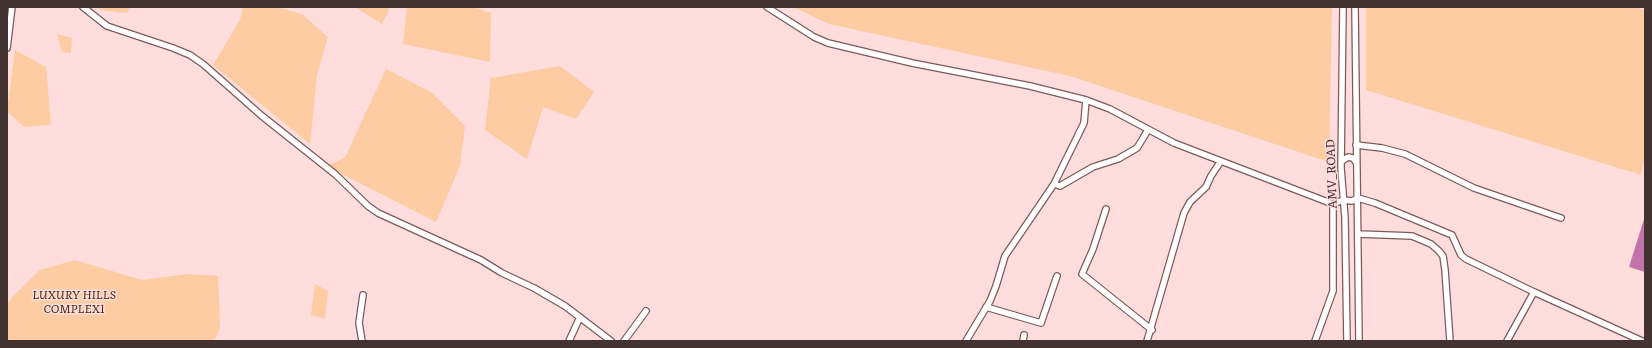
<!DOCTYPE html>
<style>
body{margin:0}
#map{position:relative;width:1652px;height:348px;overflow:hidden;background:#fedddc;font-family:Literata,serif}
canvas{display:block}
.frame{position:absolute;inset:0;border:8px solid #423232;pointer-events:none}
</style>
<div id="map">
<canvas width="1652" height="348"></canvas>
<div class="frame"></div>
</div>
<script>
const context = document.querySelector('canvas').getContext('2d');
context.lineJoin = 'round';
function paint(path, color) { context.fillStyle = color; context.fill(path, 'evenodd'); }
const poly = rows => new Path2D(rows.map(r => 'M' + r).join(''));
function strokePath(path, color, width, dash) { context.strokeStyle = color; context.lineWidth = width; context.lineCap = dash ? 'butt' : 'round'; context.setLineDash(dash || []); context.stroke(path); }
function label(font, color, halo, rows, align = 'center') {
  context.font = font + ' Literata,serif'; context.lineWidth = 3; context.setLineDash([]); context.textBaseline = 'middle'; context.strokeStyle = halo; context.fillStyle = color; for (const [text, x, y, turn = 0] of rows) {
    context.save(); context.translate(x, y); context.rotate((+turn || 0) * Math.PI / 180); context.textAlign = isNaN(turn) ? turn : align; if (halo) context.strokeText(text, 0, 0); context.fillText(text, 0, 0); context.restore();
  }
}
const green = poly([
 [97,7,130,7,127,13,100,10],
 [243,7,276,7,302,14,328,37,317,75,310,144,213,65,240,20],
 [355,7,390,7,382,24],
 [407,7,473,7,491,13,490,62,403,44],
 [793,7,1332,7,1329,162,1070,76,829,24],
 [1366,7,1634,7,1645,10,1645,157,1641,175,1366,90],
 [57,34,72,38,71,53,62,52],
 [15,50,46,67,51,125,24,127,7,111],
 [560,66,594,92,576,119,543,107,527,159,485,130,491,78],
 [386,69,431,92,465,126,460,166,436,222,326,166,345,158],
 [75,260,142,280,189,274,218,276,220,328,214,341,7,341,7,304,14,295,40,270],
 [315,284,328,291,325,319,311,315]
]);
const water = poly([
 [1645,216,1645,272,1629,267]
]);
const minor = poly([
 [83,7,107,26,173,48,190,55,203,64,262,116,335,174,368,206,378,213,481,260,502,273,534,288,565,306,611,341],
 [767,7,814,37,828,43,912,63,1030,86,1086,100,1110,109,1174,143,1333,204,1333,291,1315,341],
 [1343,7,1341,168,1345,218,1347,341],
 [1355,7,1359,341],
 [7,48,12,7],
 [1356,145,1382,148,1405,154,1474,188,1561,218],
 [1342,161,1348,157,1353,158,1356,162],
 [1054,184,1060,186,1093,167,1118,159,1137,148,1148,130],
 [1333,204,1343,200,1352,201,1358,198,1375,203,1452,235,1461,255,1466,259,1534,292,1642,341],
 [1106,209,1093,249,1082,274,1152,330],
 [1359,234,1412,236,1431,244,1439,251,1443,256,1445,270,1450,341],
 [986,307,1041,323,1057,276],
 [362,341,359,323,363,295],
 [569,341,580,317],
 [624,341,646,311],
 [966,341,990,301,996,286,1005,256,1054,184,1084,123,1086,100],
 [1023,341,1024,335],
 [1147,341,1184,213,1190,202,1206,187,1211,176,1221,161],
 [1507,341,1534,292]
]);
const streetNames = [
 ["AMV_ROAD",1332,174,-92]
];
const parkNames = [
 ["LUXURY HILLS",74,295],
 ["COMPLEX1",74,309]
];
paint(green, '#fdcca3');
paint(water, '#c273a9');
strokePath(minor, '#7d5a59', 8);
strokePath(minor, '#fff', 5.5);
label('12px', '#423232', '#fedddc', streetNames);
label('italic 12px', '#482a0e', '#fedddc', parkNames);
</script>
